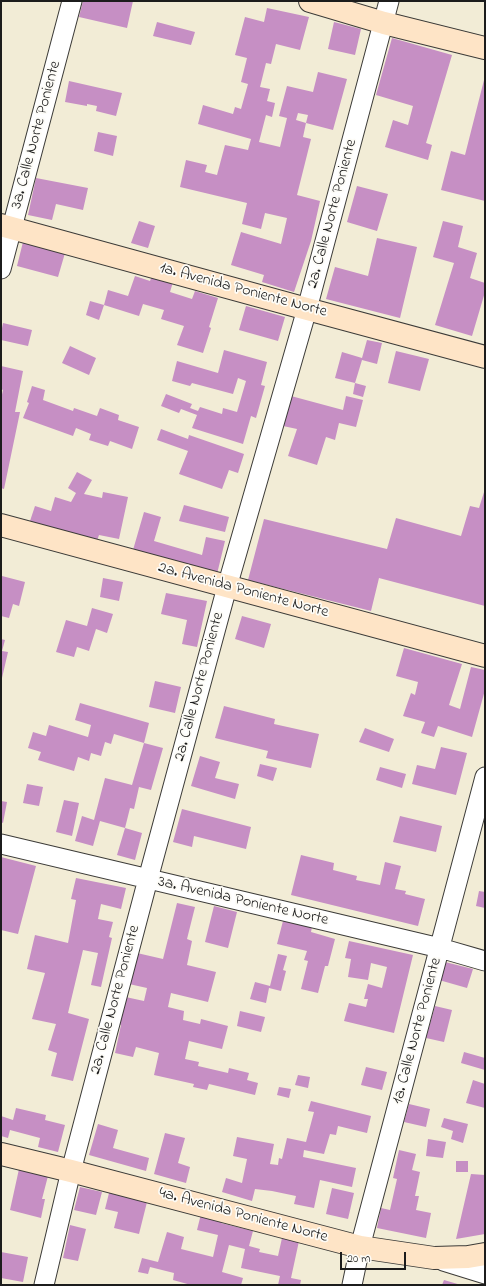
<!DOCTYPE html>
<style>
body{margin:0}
#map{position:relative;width:486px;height:1286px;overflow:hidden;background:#f2ecd6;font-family:"Indie Flower",sans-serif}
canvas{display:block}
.frame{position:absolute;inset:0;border:2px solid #1c1c1c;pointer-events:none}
.scale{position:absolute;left:340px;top:1252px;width:66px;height:18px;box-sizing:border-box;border:2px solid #1c1c1c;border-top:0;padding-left:5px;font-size:12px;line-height:14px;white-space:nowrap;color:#1c1c1c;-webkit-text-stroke:3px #fdfcf7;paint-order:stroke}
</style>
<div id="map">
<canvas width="486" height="1286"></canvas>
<div class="frame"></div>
<div class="scale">20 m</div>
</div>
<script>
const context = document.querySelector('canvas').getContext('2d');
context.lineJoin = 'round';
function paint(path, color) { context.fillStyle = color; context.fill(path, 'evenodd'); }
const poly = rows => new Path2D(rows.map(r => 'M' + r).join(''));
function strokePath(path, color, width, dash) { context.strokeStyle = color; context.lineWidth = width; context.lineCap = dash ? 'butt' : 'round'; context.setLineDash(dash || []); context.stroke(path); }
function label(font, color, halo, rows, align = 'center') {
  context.font = font + ' "Indie Flower",sans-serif'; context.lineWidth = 3.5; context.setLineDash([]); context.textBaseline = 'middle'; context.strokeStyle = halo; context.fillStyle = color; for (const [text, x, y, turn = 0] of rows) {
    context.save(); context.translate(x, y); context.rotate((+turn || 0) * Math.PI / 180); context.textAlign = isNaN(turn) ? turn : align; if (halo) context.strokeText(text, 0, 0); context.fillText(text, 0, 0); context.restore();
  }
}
const building = poly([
 [83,1,133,1,127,28,79,17],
 [267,8,309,17,300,50,276,44,271,64,266,63,260,87,270,89,267,101,275,103,272,117,266,115,259,142,280,147,287,118,279,116,287,86,313,92,318,72,347,79,333,130,306,123,308,115,298,113,296,120,306,123,303,137,311,139,297,195,320,201,311,241,294,292,262,282,264,275,231,265,241,232,281,244,287,218,265,213,261,229,242,224,247,203,180,187,186,160,207,165,205,172,217,175,225,145,248,150,251,139,198,124,203,105,233,114,235,107,241,109,248,84,241,82,247,58,235,55,245,17,264,22],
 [157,22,195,32,191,45,153,36],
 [334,22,361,29,355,55,328,49],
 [392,38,452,55,426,143,432,145,428,160,385,147,393,120,408,125,413,106,376,95],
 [484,80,485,80,485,201,441,190,451,151,465,155],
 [69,81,122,93,116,116,96,111,97,106,87,104,87,106,65,102],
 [98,132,117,136,113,156,94,151],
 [36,178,88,188,83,210,56,204,52,220,28,215],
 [357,186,388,194,377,231,347,222],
 [139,221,155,226,148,248,131,243],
 [443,221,463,226,458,247,477,253,470,278,485,283,485,292,472,336,435,325,454,263,433,257],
 [377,238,417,247,400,318,326,299,335,267,368,276],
 [23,242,65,253,58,277,17,266],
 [135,276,150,281,152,276,173,282,170,292,192,299,195,291,218,298,209,327,211,328,203,353,177,345,184,326,161,319,164,310,143,304,139,316,104,305,99,320,86,315,90,301,104,305,108,290,128,296],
 [246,306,285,317,278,341,239,330],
 [3,323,32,330,28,346,1,340,1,333],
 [367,340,382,343,377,364,362,360,355,383,335,378,342,352,362,358],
 [70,346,96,358,89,375,62,363],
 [224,350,267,362,261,385,265,386,256,418,251,416,243,444,192,428,197,415,181,409,179,413,161,406,166,394,192,404,190,408,198,411,200,407,222,414,223,408,237,412,246,381,238,378,233,394,192,383,190,386,172,381,177,361,218,373],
 [396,351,429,359,420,391,388,383],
 [1,366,23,371,15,412,20,412,4,489,1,488,1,399,3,390,1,389],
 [355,383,366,386,363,397,353,394],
 [32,386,45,390,43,400,73,411,74,408,97,416,100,408,119,415,118,420,139,427,132,449,110,441,108,446,89,440,91,434,76,428,73,436,23,418,29,403,27,402],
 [291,396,343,410,346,396,363,400,356,427,339,423,335,440,326,437,317,465,288,456,297,429,283,426],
 [161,429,188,439,189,435,244,454,238,473,229,470,222,489,179,474,188,451,157,440],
 [77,472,92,480,84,494,102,498,103,492,128,497,119,539,99,535,97,541,29,524,35,506,51,511,55,497,71,502,76,493,68,488],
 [485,489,485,606,379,578,371,611,248,580,264,519,387,549,396,518,461,536,470,506,479,508],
 [184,505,229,517,225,532,179,521],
 [144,512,161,517,154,541,202,555,206,537,225,541,217,574,133,550],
 [2,576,25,582,19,606,13,604,9,618,1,616,1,581],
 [103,578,123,582,119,601,100,597],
 [166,593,207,601,197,647,182,644,187,620,161,614],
 [92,608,113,614,107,633,96,629,89,651,77,647,74,657,56,652,66,620,87,626],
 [242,616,271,624,264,648,235,639],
 [1,639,5,640,2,651,8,652,2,678],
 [404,648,462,664,449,705,460,709,471,667,485,670,485,690,472,737,438,726,434,737,421,733,425,722,403,716,411,693,415,695,418,682,396,676],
 [155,681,181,687,175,713,149,707],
 [80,703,149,723,144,743,114,734,111,744,105,742,101,756,91,753,89,761,78,757,74,771,38,760,41,752,28,748,33,732,46,736,49,725,88,737,91,725,75,720],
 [224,706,275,719,274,724,319,734,311,768,266,758,268,751,215,738],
 [365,728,394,739,389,752,359,742],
 [144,743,163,748,151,790,139,787,134,809,130,808,125,828,100,821,93,846,75,841,82,816,94,820,105,778,132,785],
 [441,747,467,753,456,795,412,784,417,765,435,769],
 [200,756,220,762,215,778,239,784,235,799,191,786],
 [260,764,277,768,273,781,257,776],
 [380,767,406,774,402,788,376,780],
 [27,784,43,787,39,806,23,803],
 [64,800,79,803,72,836,56,832],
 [1,801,7,802,3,823,1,822],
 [182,809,251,827,246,849,194,836,192,847,173,842],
 [400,816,442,826,436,852,393,842],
 [125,828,142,833,135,860,117,855],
 [301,855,334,863,333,870,357,876,356,880,380,885,385,862,401,866,395,889,406,891,405,894,425,899,418,926,291,895],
 [1,857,36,866,18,934,1,930],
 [76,878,126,888,121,909,101,904,98,919,113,922,109,937,112,938,101,987,91,985,98,953,83,950,68,1013,89,1019,73,1081,51,1076,57,1053,48,1050,56,1024,32,1019,45,973,27,969,35,935,68,943,76,900,71,899],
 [479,891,485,892,485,908,476,906],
 [177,903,195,907,187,939,192,941,187,965,216,972,208,1002,171,993,168,1007,184,1011,183,1020,200,1024,201,1019,228,1026,222,1049,189,1041,185,1059,199,1062,198,1066,228,1073,229,1068,249,1073,247,1080,258,1083,255,1095,209,1084,207,1090,193,1087,194,1084,154,1075,159,1053,136,1047,133,1057,115,1053,121,1025,115,1023,121,996,144,1001,147,988,129,984,137,953,163,959],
 [214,906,237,912,228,948,205,942],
 [283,921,312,927,311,932,335,939,328,966,325,966,318,993,301,989,308,961,304,960,307,951,277,944],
 [349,941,413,955,394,1033,344,1021,349,1003,366,1007,368,999,364,999,368,984,382,988,387,967,371,963,368,980,348,977,351,959,345,958],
 [278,954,287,956,283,970,286,971,281,991,269,988,266,1003,250,999,255,982,270,986],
 [445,962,473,969,467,988,439,980],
 [435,1006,452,1010,444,1042,426,1038],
 [240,1011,265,1017,261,1032,237,1026],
 [464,1052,485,1058,485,1070,461,1063],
 [366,1067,387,1072,382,1090,361,1085],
 [298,1075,310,1077,308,1088,295,1085],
 [473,1080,485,1084,485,1108,466,1103],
 [279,1087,291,1089,289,1098,277,1095],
 [311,1101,371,1116,367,1133,338,1126,336,1135,330,1134,324,1154,304,1150,303,1157,356,1168,352,1187,320,1180,314,1208,294,1204,296,1196,272,1191,255,1189,252,1201,222,1192,226,1178,242,1183,247,1159,233,1156,237,1137,274,1144,270,1164,278,1165,279,1158,282,1159,287,1138,306,1142,314,1112,308,1111],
 [409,1104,430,1109,426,1127,404,1122],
 [16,1108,46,1115,45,1120,65,1125,58,1152,38,1147,40,1138,10,1130,8,1138,1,1136,1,1116,13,1120],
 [444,1118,468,1124,463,1143,451,1139,453,1131,441,1127],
 [98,1124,118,1130,113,1148,149,1158,146,1171,89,1155],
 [165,1133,185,1138,178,1163,190,1167,186,1183,154,1174],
 [428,1139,446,1142,443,1158,426,1156],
 [399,1150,416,1154,412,1170,420,1172,415,1196,419,1196,416,1210,431,1213,426,1238,377,1228,381,1208,390,1210,397,1179,393,1178],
 [456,1161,468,1161,468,1172,456,1172],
 [19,1169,48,1176,42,1199,45,1199,41,1218,10,1210],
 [471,1174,485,1175,485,1234,456,1239],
 [80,1187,102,1192,96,1215,74,1210],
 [332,1188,354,1193,348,1219,326,1214],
 [109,1193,147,1202,139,1234,114,1228,118,1212,105,1209],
 [201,1214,222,1220,221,1223,253,1231,249,1246,260,1249,259,1252,278,1256,282,1238,299,1241,291,1278,301,1280,300,1285,278,1285,280,1276,241,1268,245,1249,229,1245,222,1272,243,1278,241,1285,191,1285,173,1280,174,1273,150,1267,148,1274,138,1272,142,1258,158,1262,167,1232,184,1237,181,1249,213,1257,218,1235,197,1230],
 [70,1225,86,1229,78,1261,63,1258],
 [1,1252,28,1257,23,1282,1,1278],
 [444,1280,461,1285,442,1285]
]);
const street = poly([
 [1,269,72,1],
 [1,844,440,948,485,961],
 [443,1261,485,1274],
 [44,1285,71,1171,148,879,227,587,307,309,389,1],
 [352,1285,360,1247,485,777]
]);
const secondary = poly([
 [310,1,384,23,485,48],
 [1,225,307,309,485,357],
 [1,525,485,656],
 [1,1154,71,1171,360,1247,434,1258,468,1257,485,1254]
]);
const streetNames = [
 ["3a. Calle Norte Poniente",37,135,-75],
 ["2a. Calle Norte Poniente",333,214,-75],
 ["1a. Avenida Poniente Norte",243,291,15],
 ["2a. Avenida Poniente Norte",243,591,15],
 ["2a. Calle Norte Poniente",200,687,-75],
 ["3a. Avenida Poniente Norte",243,902,13],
 ["2a. Calle Norte Poniente",116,1000,-75],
 ["1a. Calle Norte Poniente",418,1031,-75],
 ["4a. Avenida Poniente Norte",243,1216,15]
];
paint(building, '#c68fc4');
strokePath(street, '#3c3b38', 21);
strokePath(secondary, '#3c3b38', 24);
strokePath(street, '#fff', 19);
strokePath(secondary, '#fee4c6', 22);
label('16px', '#1c1c1c', '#fdfcf7', streetNames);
</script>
